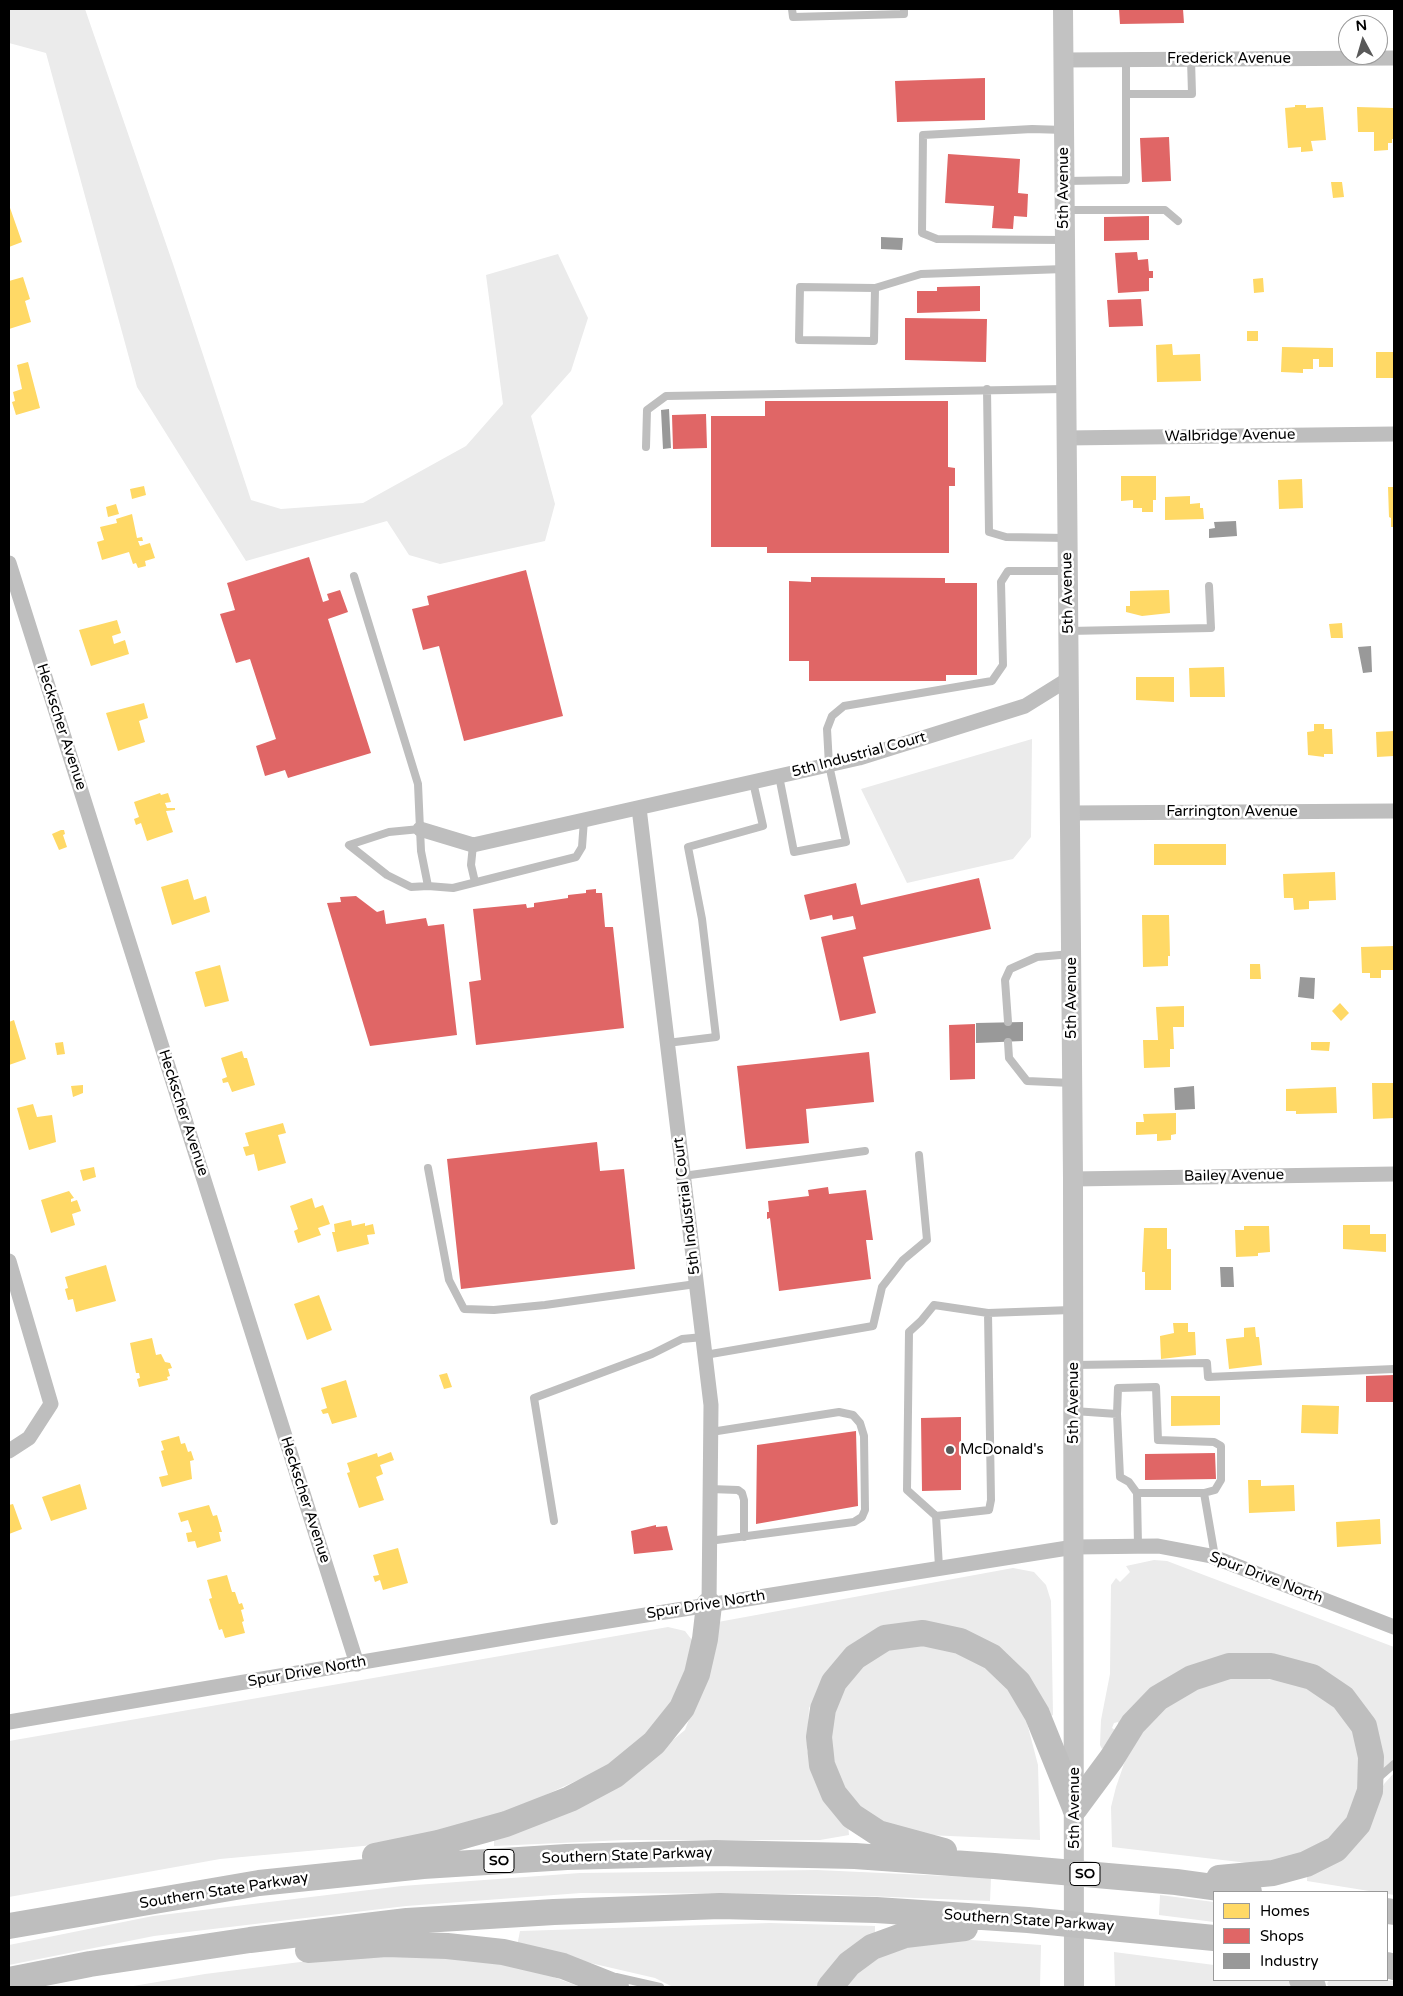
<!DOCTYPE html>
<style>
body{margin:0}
#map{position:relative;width:1403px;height:1996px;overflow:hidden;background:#fff;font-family:"Varela Round",sans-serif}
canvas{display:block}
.frame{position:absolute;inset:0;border:10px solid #000;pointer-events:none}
.legend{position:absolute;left:1213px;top:1891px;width:175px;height:90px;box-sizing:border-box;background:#fff;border:1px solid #999;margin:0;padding:6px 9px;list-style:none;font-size:15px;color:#000}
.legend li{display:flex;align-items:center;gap:10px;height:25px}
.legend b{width:25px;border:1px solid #999}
.north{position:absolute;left:1338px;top:15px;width:50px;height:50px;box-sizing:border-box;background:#fff;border:1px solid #999;border-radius:50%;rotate:354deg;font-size:14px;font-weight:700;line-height:20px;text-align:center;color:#000}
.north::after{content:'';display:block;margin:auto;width:18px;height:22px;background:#595959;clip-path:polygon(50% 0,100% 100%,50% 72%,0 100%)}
</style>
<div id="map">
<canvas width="1403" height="1996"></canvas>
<div class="frame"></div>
<ul class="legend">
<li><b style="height:14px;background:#ffd966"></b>Homes</li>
<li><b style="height:14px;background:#e06666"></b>Shops</li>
<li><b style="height:14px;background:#999"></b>Industry</li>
</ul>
<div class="north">N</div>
</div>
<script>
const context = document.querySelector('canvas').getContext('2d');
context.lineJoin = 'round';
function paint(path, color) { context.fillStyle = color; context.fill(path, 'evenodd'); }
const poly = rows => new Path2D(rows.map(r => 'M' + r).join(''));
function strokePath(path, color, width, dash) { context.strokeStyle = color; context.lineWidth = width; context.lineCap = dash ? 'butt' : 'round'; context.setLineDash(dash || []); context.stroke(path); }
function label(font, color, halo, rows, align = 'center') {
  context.font = font + ' "Varela Round",sans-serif'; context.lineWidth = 5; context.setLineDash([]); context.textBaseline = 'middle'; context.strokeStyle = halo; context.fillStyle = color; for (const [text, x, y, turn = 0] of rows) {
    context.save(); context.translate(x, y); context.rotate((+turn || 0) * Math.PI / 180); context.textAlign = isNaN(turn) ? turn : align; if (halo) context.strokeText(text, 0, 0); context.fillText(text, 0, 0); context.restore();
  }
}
const green = poly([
 [9,9,85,9,173,264,251,500,281,509,363,503,466,446,503,404,486,275,558,254,588,318,571,371,531,416,555,504,545,541,440,564,409,555,387,521,246,561,137,387,46,53,9,43],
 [1032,739,1031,837,1013,859,907,883,861,789],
 [1154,1560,1167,1561,1394,1647,1394,1759,1383,1768,1362,1706,1253,1655,1118,1725,1118,1722,1114,1723,1112,1728,1115,1730,1107,1745,1102,1749,1100,1745,1101,1720,1110,1674,1111,1585,1116,1578,1120,1582,1130,1572,1126,1566],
 [1013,1568,1034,1572,1046,1585,1051,1601,1053,1715,1046,1718,945,1625,827,1677,809,1708,807,1751,848,1824,849,1835,820,1840,625,1840,494,1846,494,1834,640,1767,685,1730,701,1688,718,1622],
 [668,1627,685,1631,695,1644,693,1667,662,1721,604,1768,500,1816,385,1844,220,1859,9,1897,9,1741],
 [942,1641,989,1666,1032,1720,1027,1723,1038,1765,1040,1840,905,1834,870,1821,842,1792,826,1756,835,1691,884,1648],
 [1230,1674,1311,1685,1342,1710,1360,1740,1356,1808,1322,1851,1265,1865,1112,1847,1111,1807,1116,1787,1126,1758,1155,1708],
 [1394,1773,1394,1895,1307,1881,1307,1870,1377,1801,1384,1784],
 [817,1870,991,1878,990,1901,816,1894,581,1893,406,1906,154,1936,9,1965,9,1945,153,1916,402,1886,580,1873],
 [1160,1895,1214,1902,1214,1922,1159,1915],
 [770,1923,875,1926,875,1936,817,1987,673,1987,655,1978,517,1946,520,1931],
 [929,1937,1041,1945,1040,1987,841,1987,854,1966],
 [1114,1952,1214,1965,1214,1980,1286,1980,1303,1987,1115,1987],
 [372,1953,476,1959,534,1970,581,1987,127,1987,205,1974],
 [1329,1980,1387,1980,1394,1981,1394,1987,1329,1987,1327,1984]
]);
const homes = poly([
 [1295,105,1306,105,1306,108,1323,107,1326,140,1311,141,1313,151,1301,152,1301,147,1288,148,1285,108,1295,107],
 [1357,107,1393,108,1394,139,1392,139,1392,143,1388,143,1388,150,1374,151,1374,132,1358,132],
 [1331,182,1342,182,1344,197,1333,198],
 [9,205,22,242,9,247],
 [23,277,30,299,25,301,31,322,9,329,9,281],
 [1263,278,1264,292,1254,293,1253,279],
 [1247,331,1258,331,1258,341,1247,341],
 [1172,344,1173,355,1200,354,1201,381,1157,382,1156,345],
 [1282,347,1333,348,1333,367,1319,367,1319,359,1313,359,1313,369,1303,369,1303,373,1281,372],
 [1376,352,1394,352,1394,378,1376,378],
 [28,362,40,408,16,415,12,402,15,401,13,392,22,389,17,365],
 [1121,476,1156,476,1156,500,1153,500,1153,512,1142,512,1142,508,1133,508,1133,500,1121,501],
 [1302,479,1303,508,1279,509,1278,480],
 [144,486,146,495,132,499,130,489],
 [1388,487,1394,487,1394,527,1391,527,1391,518,1389,517],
 [1190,496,1190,504,1200,503,1200,508,1203,508,1204,519,1165,520,1165,497],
 [116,504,119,514,108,517,106,507],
 [132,514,137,538,142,537,143,541,138,541,140,546,150,543,155,558,145,561,146,566,138,568,136,563,133,564,129,552,102,560,97,542,104,540,100,527,117,523,116,519],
 [1169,590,1170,613,1142,616,1126,612,1126,606,1130,606,1130,591],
 [117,620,121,633,112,636,114,644,125,640,129,654,91,666,79,630],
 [1342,623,1343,638,1331,638,1329,624],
 [1224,667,1225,697,1190,697,1189,668],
 [1136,677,1174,677,1174,702,1136,700],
 [144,703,148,718,139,721,145,742,118,751,106,713],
 [1314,724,1324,724,1324,729,1332,729,1333,754,1324,754,1324,757,1308,755,1307,732,1314,731],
 [1394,731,1394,756,1377,757,1376,732],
 [160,793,161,795,168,793,171,802,165,803,167,808,175,808,175,810,166,811,173,832,147,841,141,823,136,825,134,819,139,817,134,802],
 [61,830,64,830,65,834,63,835,67,847,59,850,52,834],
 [1154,844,1226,844,1226,865,1154,865],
 [1335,872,1336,900,1309,901,1309,909,1294,910,1293,898,1284,898,1283,874],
 [188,879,194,900,206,896,210,912,172,925,161,887],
 [1142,915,1169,915,1170,956,1168,956,1168,966,1143,967],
 [1394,946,1394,970,1381,970,1381,978,1370,978,1370,973,1362,973,1361,947],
 [1250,964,1260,964,1261,979,1250,979],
 [220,965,229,1001,205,1007,195,972],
 [1340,1003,1349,1013,1341,1021,1332,1011],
 [1184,1006,1184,1027,1173,1027,1174,1049,1170,1049,1170,1067,1144,1068,1143,1040,1158,1040,1156,1007],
 [14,1020,26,1059,9,1065,9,1022],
 [63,1042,65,1054,57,1055,55,1043],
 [1311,1042,1330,1042,1329,1051,1311,1050],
 [242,1051,244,1058,247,1058,255,1085,232,1092,228,1082,223,1083,222,1079,227,1077,221,1058],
 [1372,1083,1394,1083,1394,1118,1373,1119],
 [83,1085,83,1093,73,1097,71,1086],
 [1336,1087,1337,1113,1296,1114,1296,1111,1286,1111,1286,1089],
 [33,1104,37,1117,52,1115,56,1142,29,1150,17,1108],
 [1176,1113,1176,1134,1171,1135,1171,1140,1157,1141,1157,1134,1136,1135,1136,1122,1144,1122,1143,1114],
 [283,1123,286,1133,278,1135,286,1163,258,1171,254,1154,246,1156,243,1147,249,1146,245,1133],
 [94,1167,96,1177,83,1181,80,1170],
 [69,1191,74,1198,71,1199,71,1202,77,1200,81,1211,72,1214,75,1225,51,1233,41,1200],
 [312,1198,315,1208,323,1205,330,1224,318,1228,321,1235,298,1243,294,1231,298,1229,290,1206],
 [351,1220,352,1226,365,1223,365,1226,373,1224,375,1234,367,1235,369,1244,337,1252,332,1232,335,1232,334,1224],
 [1343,1225,1370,1225,1370,1234,1386,1234,1386,1252,1343,1249],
 [1244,1226,1269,1226,1270,1252,1258,1253,1258,1256,1236,1257,1235,1230,1244,1230],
 [1144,1228,1167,1228,1167,1249,1171,1249,1171,1290,1145,1290,1145,1272,1142,1272],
 [106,1265,116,1301,76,1312,73,1299,68,1300,65,1289,68,1288,65,1277],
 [319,1295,332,1330,307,1340,294,1304],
 [1173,1323,1188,1323,1188,1332,1195,1332,1196,1355,1161,1359,1160,1336,1174,1333],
 [1255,1327,1256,1337,1259,1337,1262,1365,1229,1369,1226,1339,1244,1337,1244,1328],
 [152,1338,156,1355,161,1354,165,1362,170,1363,172,1368,168,1369,170,1376,167,1377,168,1380,139,1387,137,1379,140,1378,139,1373,136,1373,130,1343],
 [447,1373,452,1387,444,1389,439,1375],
 [346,1380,357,1417,332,1424,328,1413,323,1414,321,1410,327,1408,321,1388],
 [1171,1396,1220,1396,1220,1425,1171,1426],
 [1302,1405,1339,1406,1338,1434,1301,1433],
 [179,1436,181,1444,185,1443,188,1452,191,1451,194,1460,190,1461,192,1479,162,1487,159,1477,168,1475,161,1451,164,1450,161,1441],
 [391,1452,394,1460,380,1465,383,1474,376,1477,384,1500,359,1508,347,1473,350,1472,347,1463,377,1453,378,1457],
 [1248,1480,1261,1480,1261,1486,1294,1485,1295,1511,1249,1513],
 [80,1484,87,1509,51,1521,42,1497],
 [13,1504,22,1529,9,1534,9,1505],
 [209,1505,213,1516,217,1515,222,1532,219,1532,221,1541,197,1548,195,1541,188,1542,186,1533,192,1532,188,1520,181,1522,178,1513],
 [1380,1519,1381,1544,1337,1547,1336,1522],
 [398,1548,408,1583,383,1590,380,1580,375,1582,373,1576,379,1575,373,1555],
 [227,1575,232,1592,235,1592,239,1604,242,1603,244,1609,241,1610,244,1621,242,1622,245,1633,225,1638,222,1629,219,1630,209,1599,212,1598,207,1580]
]);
const shops = poly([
 [1119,9,1183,9,1184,23,1120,24],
 [985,78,985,120,897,122,895,81],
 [1169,137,1171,181,1142,182,1140,138],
 [948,154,1020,159,1018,193,1028,194,1027,217,1014,216,1013,229,992,228,994,206,945,203],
 [1149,216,1149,240,1104,241,1104,217],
 [1137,252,1138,260,1148,259,1149,271,1153,271,1153,278,1149,278,1149,291,1118,293,1115,253],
 [980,286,980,311,917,313,917,291,937,291,937,287],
 [1141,299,1143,326,1109,327,1107,300],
 [905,318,987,319,986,362,905,360],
 [765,401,948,401,948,467,955,468,955,486,949,486,949,553,767,553,767,547,711,547,711,416,765,416],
 [706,414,707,448,673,449,672,415],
 [309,557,323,602,329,600,327,594,340,590,348,612,328,619,371,753,288,778,285,770,265,776,256,746,276,739,250,659,236,663,220,614,235,610,227,583],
 [526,570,563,716,464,741,439,646,423,650,412,609,429,605,427,596],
 [811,577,945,578,945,583,977,583,977,675,946,675,946,681,809,681,809,661,789,661,789,581,811,582],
 [979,878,991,929,863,957,876,1013,840,1021,821,937,856,929,853,916,833,920,832,915,810,920,804,895,856,883,861,905],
 [596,889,596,893,602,893,605,927,613,927,624,1028,476,1045,469,982,481,980,473,909,526,904,527,908,534,907,534,903,568,898,568,895,586,893,586,890],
 [356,896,377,912,384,910,386,924,426,918,428,926,444,924,457,1035,370,1046,327,903,341,902,340,897],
 [975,1024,975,1079,950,1080,949,1025],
 [869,1052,874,1102,806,1109,809,1143,746,1149,737,1066],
 [597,1142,600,1171,624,1169,635,1269,461,1289,447,1159],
 [828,1187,829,1194,866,1190,873,1240,866,1240,871,1279,779,1291,770,1218,767,1219,767,1212,769,1212,768,1201,809,1196,808,1190],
 [1394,1375,1394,1402,1366,1402,1366,1376],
 [961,1417,961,1490,922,1491,921,1418],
 [856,1431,858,1506,756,1524,757,1445],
 [1215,1453,1216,1479,1145,1480,1145,1454],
 [656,1525,656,1527,667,1526,673,1550,634,1554,631,1531]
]);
const industry = poly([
 [881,237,903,238,902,250,881,249],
 [669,409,671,448,663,449,661,410],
 [1236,521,1237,536,1209,538,1209,529,1215,528,1214,522],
 [1371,646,1372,672,1363,673,1358,647],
 [1300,977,1315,978,1314,999,1298,997],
 [1023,1022,1023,1041,976,1043,976,1023],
 [1194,1086,1195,1109,1175,1110,1174,1088],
 [1220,1267,1233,1267,1234,1287,1221,1287]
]);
const service = poly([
 [792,9,793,17,904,14,904,9],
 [1126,94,1192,94,1191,59],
 [1066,181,1126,180,1126,59],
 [1066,210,1165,210,1178,221],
 [1063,240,937,239,922,233,923,135,1032,129,1064,130],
 [875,288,874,341,799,340,800,287,875,288,921,274,1064,269],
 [987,389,989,532,1006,537,1067,538],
 [646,447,647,410,666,396,1065,389],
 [354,576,418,784,420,829,421,851,428,886,411,887,387,875,349,845,389,832,420,829],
 [1069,631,1211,628,1209,586],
 [779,776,794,852,846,842,829,765,827,729,832,716,844,706,992,681,1003,665,1001,582,1008,571,1066,571],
 [473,845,471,865,475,882],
 [428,886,453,888,576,857,582,847,584,820],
 [1008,1022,1005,980,1010,969,1037,957,1071,954],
 [1008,1042,1009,1058,1027,1081,1071,1083],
 [667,1043,716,1037,702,919,688,847,763,826,753,782],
 [428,1168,449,1280,464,1309,494,1310,545,1305,696,1284],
 [683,1176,865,1151],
 [705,1355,873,1326,882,1287,903,1260,927,1240,919,1155],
 [1074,1365,1207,1363,1208,1377,1394,1369],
 [1074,1411,1117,1414,1120,1477,1129,1482,1137,1493,1138,1546],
 [1117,1414,1118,1388,1156,1387,1158,1440,1214,1442,1221,1446,1221,1480,1215,1490,1204,1493,1137,1493],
 [710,1489,738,1490,742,1493,744,1500,744,1537],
 [1204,1493,1215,1557],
 [936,1516,907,1490,909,1332,921,1321,934,1305,988,1313],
 [554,1521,534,1398,652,1354,682,1339,703,1337],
 [709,1541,854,1522,862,1517,865,1510,864,1436,860,1423,853,1415,839,1412,711,1432],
 [939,1567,936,1516,989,1510,991,1500,988,1313,1071,1310],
 [1377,1779,1394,1764],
 [616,1977,660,1987]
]);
const minor = poly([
 [1063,60,1394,58],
 [1065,438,1394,434],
 [9,563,357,1664],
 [639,808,711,1405,709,1605],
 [1070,813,1394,811],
 [420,829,473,845,859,758,1025,706,1070,678],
 [1073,1179,1394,1174],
 [9,1261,51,1404,29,1438,9,1451],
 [9,1722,545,1631,1074,1547,1158,1546,1211,1556,1394,1627]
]);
const secondary = poly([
 [1063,9,1073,1179,1074,1987]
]);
const motorway = poly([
 [1075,1808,1112,1758,1133,1724,1158,1698,1192,1678,1229,1666,1271,1666,1312,1677,1343,1698,1364,1726,1371,1757,1370,1791,1358,1824,1336,1849,1306,1864,1273,1873,1219,1878],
 [944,1851,878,1833,852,1816,834,1794,822,1765,819,1737,823,1709,834,1682,855,1657,885,1638,923,1633,960,1641,992,1657,1018,1682,1037,1714,1075,1808],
 [375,1856,438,1843,506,1824,570,1799,615,1775,654,1743,682,1708,697,1674,705,1639,709,1605],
 [1387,1911,1394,1912],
 [9,1926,259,1883,423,1866,567,1857,715,1853,855,1856,994,1866,1176,1882,1249,1892],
 [308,1950,386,1944,447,1946,503,1952,563,1966,616,1987],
 [1387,1965,1394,1967],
 [9,1980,90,1964,250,1940,407,1921,554,1912,720,1906,876,1910,1028,1920,1214,1938],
 [1302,1980,1313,1987],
 [830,1987,849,1964,872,1947,905,1935,965,1928]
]);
const markers = [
 [950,1450,5,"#595959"]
];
const shields = [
 [499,1861,30],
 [1085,1874,30]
];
const shieldNames = [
 ["SO",499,1861],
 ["SO",1085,1874]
];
const streetNames = [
 ["Frederick Avenue",1229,59],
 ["5th Avenue",1064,188,-90],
 ["Walbridge Avenue",1230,436,-1],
 ["5th Avenue",1068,593,-91],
 ["Heckscher Avenue",61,727,72],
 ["5th Industrial Court",859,755,-15],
 ["Farrington Avenue",1232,812],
 ["5th Avenue",1072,998,-90],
 ["Heckscher Avenue",183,1113,72],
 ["Bailey Avenue",1234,1176,-1],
 ["5th Industrial Court",687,1206,-97],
 ["5th Avenue",1074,1403,-90],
 ["Heckscher Avenue",305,1500,72],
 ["Spur Drive North",1266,1578,21],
 ["Spur Drive North",706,1605,-9],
 ["Spur Drive North",307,1672,-10],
 ["5th Avenue",1075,1808,-90],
 ["Southern State Parkway",627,1856,-2],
 ["Southern State Parkway",224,1891,-9],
 ["Southern State Parkway",1029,1921,4]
];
const poiNames = [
 ["McDonald's",960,1450]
];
paint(green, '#ebebeb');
paint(homes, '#ffd966');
paint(shops, '#e06666');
paint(industry, '#999');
strokePath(service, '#bebebe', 8);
strokePath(minor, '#bebebe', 15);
strokePath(secondary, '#c2c2c2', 20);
strokePath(motorway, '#bebebe', 26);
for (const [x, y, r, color] of markers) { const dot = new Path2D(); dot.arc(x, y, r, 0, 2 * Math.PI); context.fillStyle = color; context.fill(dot); strokePath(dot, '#fff', 2); }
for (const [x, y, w] of shields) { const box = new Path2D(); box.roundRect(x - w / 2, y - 11.5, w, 23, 4); context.fillStyle = '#fff'; context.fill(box); strokePath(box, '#000', 1); }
label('bold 14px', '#000', null, shieldNames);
label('15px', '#000', '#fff', streetNames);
label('15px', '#000', '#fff', poiNames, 'left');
</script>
